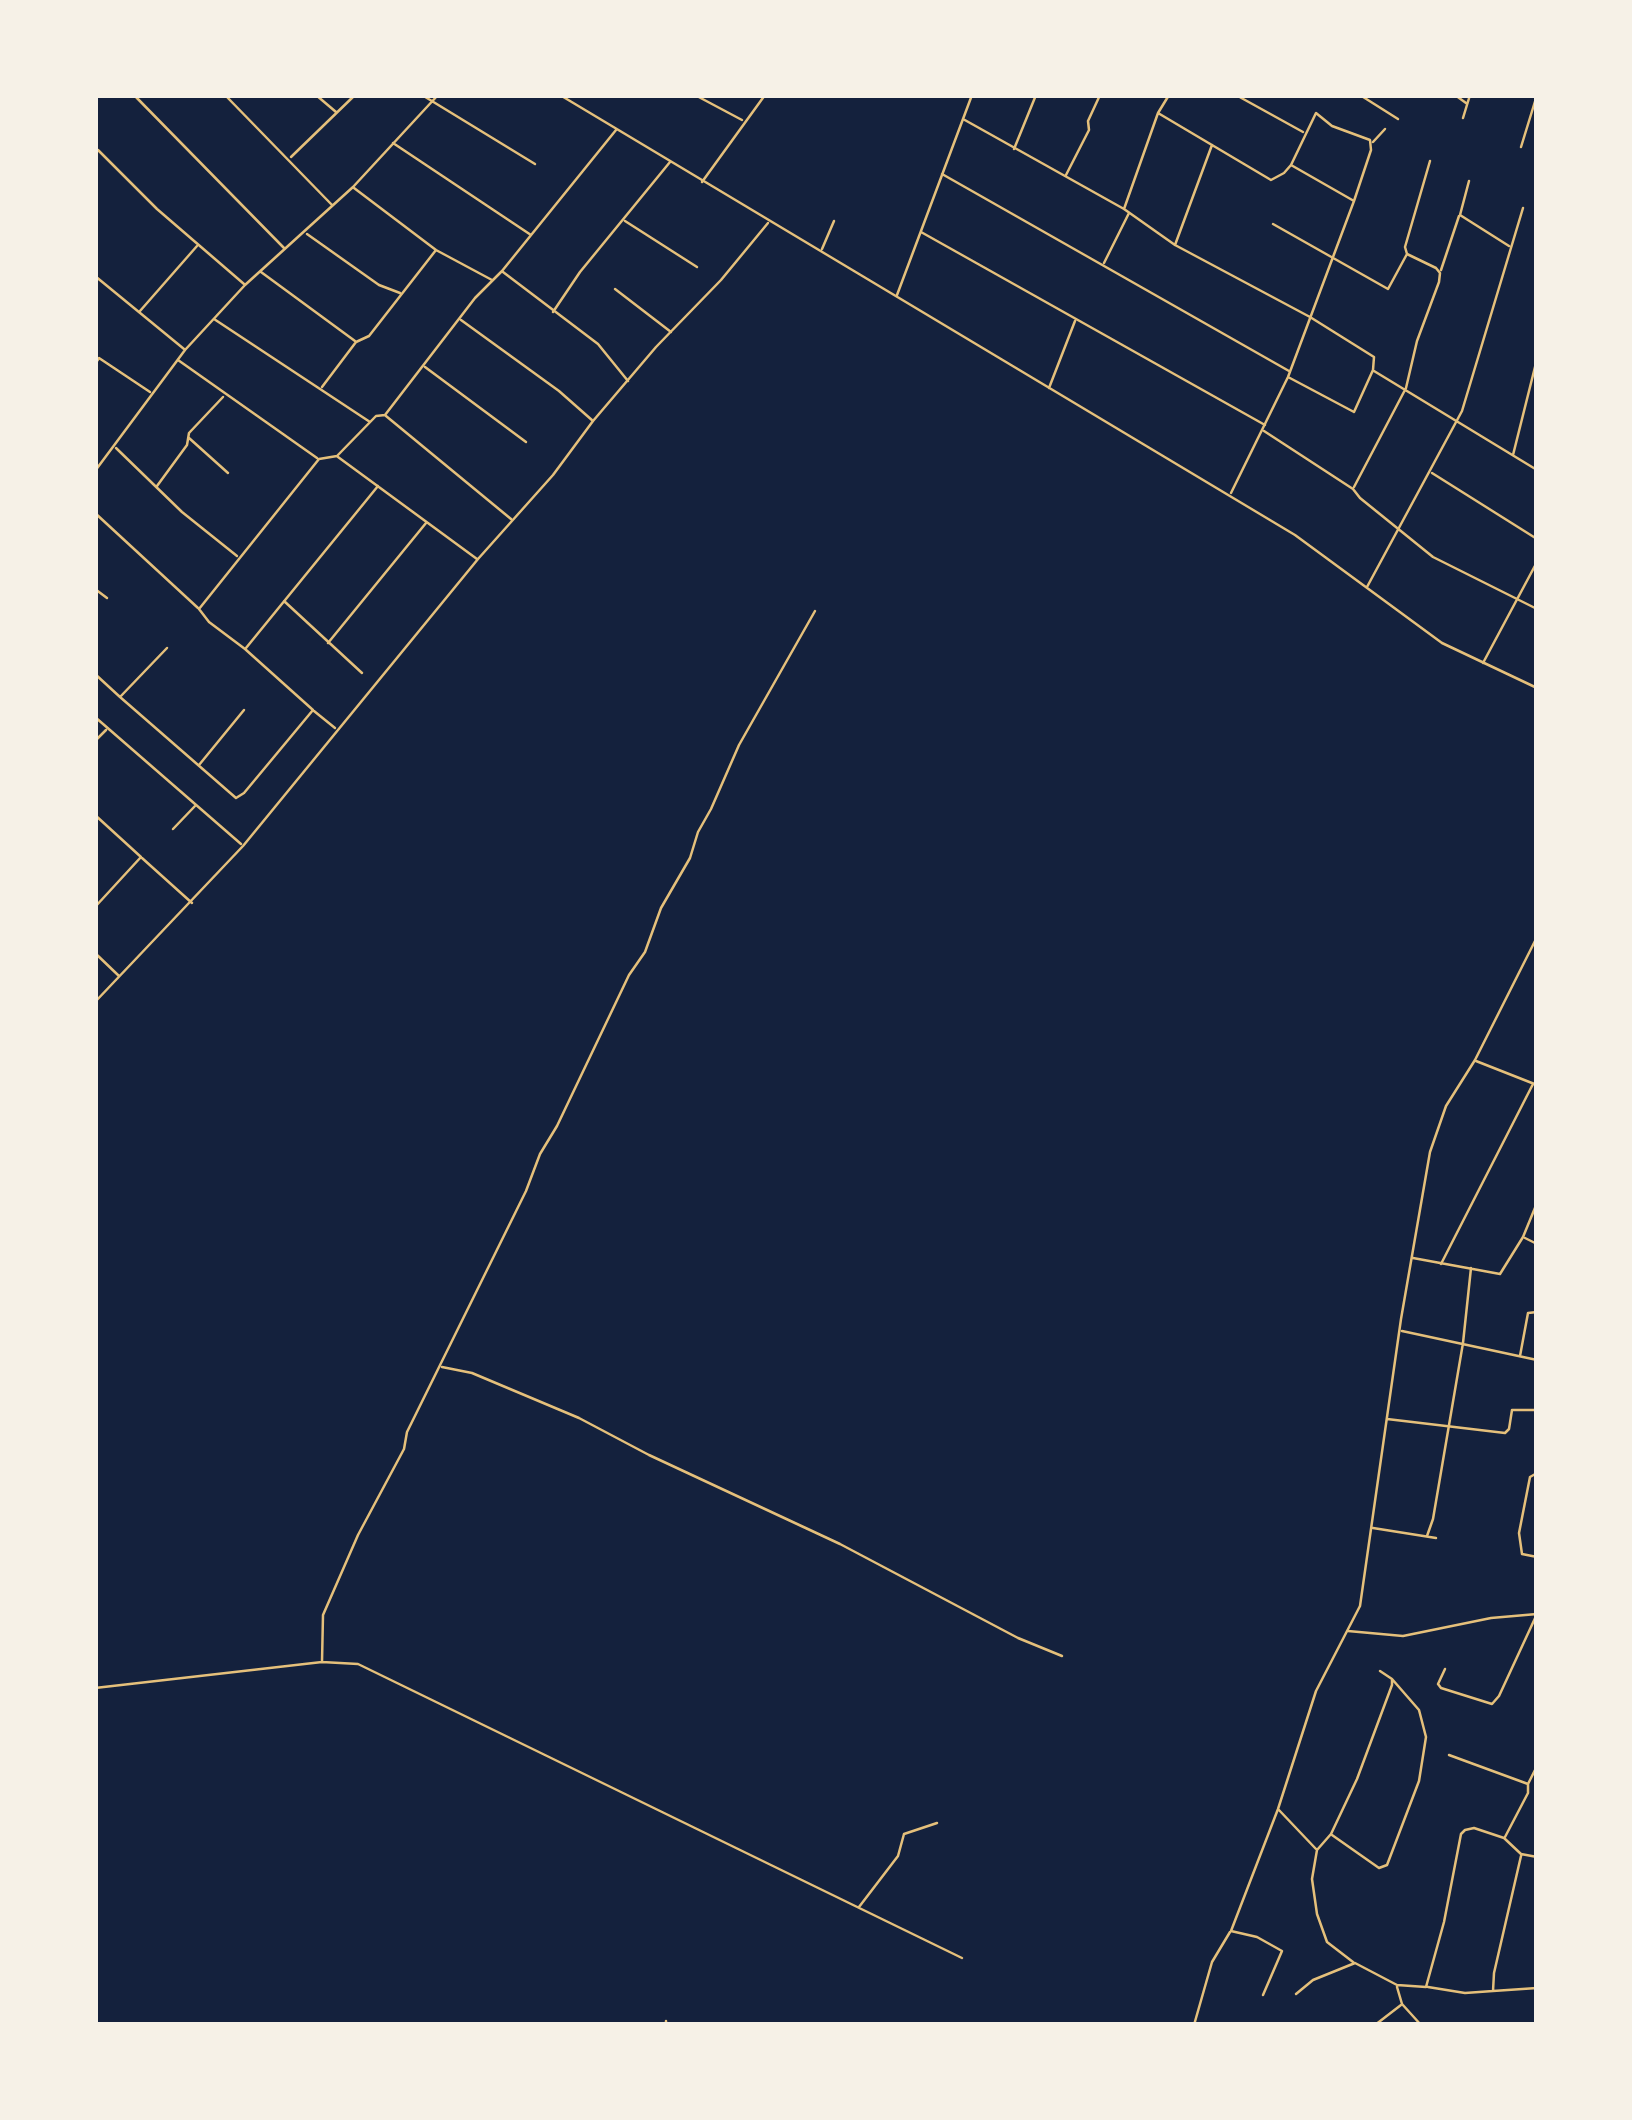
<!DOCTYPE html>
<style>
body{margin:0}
#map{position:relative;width:1632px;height:2120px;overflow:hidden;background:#14213d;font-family:"Roboto Serif",serif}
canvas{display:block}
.frame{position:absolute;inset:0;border:98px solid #f6f1e7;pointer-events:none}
</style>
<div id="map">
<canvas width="1632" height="2120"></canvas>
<div class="frame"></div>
</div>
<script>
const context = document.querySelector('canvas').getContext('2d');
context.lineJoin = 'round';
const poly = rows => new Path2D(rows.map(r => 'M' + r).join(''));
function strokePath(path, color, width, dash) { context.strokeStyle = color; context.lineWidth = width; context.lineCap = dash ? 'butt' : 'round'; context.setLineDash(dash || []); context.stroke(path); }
const minor = poly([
 [134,95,284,248],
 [225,95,332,205],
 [316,95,336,112],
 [422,95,535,164],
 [560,95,1295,535,1442,643,1537,688],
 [695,95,742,120],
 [829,95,843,95],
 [1236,95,1303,132],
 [1360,95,1398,119],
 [1455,95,1466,103],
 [1158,113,1271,180,1284,173,1291,165],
 [1463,118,1470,95],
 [963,119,1124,209,1175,245,1310,317,1374,357,1373,370,1354,412,1288,377],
 [1373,142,1385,129],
 [393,143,531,235],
 [1521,147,1537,95],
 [1014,149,1036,95],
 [98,150,157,209,244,284],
 [291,157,355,95],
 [942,174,1289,371],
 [1066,175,1089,130,1088,121,1100,95],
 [1469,181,1460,215,1509,246],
 [702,182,765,95],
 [354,188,436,250,492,280],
 [1124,209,1158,113,1169,95],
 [625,221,697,267],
 [1273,224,1388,289,1407,254,1405,247,1430,161],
 [921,232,1265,425],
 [307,234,379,285,400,293],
 [1175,245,1212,145],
 [822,249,834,221],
 [1104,263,1129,213],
 [1441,270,1459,216],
 [261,272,355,341],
 [503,272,598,344,628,381],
 [95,276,184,349],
 [615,289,671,332],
 [897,295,972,95],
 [140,311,197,246],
 [553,312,580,272,670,162],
 [214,319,370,422],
 [461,320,559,391,593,421],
 [178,360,317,458],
 [95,364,99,358,150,392],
 [425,367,526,442],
 [1374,371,1537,470],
 [322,387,356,342,369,336,436,250],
 [1049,388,1075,321],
 [386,416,511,519],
 [1264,431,1353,489,1360,498,1433,557,1537,609],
 [189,438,228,473],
 [116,448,182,512,237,556],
 [1513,455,1537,359],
 [338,457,477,559],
 [95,471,185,350,245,285,353,187,438,95],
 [1432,473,1537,539],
 [157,486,187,445,189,433,223,397],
 [1354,487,1406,388,1417,341,1439,282,1440,273,1436,268,1407,254],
 [1231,493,1288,377,1354,201,1371,150,1370,140,1332,126,1316,113,1291,165,1354,201],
 [95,513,198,608],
 [1367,587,1462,411,1523,208],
 [95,589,107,598],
 [284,601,362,673],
 [328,643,426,523],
 [167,648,120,697,236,798,244,793,313,710,245,649,209,622,199,609,319,459,337,456,376,416,385,415,475,298,502,271,616,130],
 [246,648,378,486],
 [1483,663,1537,562],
 [95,674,120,697],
 [314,711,335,728],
 [95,717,241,844],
 [95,741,106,730],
 [199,765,244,710],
 [95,815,141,857,95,907],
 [173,829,195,806],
 [142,858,192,903],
 [95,953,119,976],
 [95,1002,243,846,478,559,553,475,593,421,656,347,721,280,768,223],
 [1476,1061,1537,1085],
 [1525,1238,1537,1244],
 [1413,1258,1500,1274,1523,1237,1537,1203],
 [1441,1264,1533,1084],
 [1402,1331,1537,1360],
 [1520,1356,1528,1313,1537,1312],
 [442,1367,472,1373,579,1418,649,1455,840,1544,1018,1638,1062,1656],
 [1387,1419,1505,1433,1509,1429,1512,1410,1537,1410],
 [1537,1473,1530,1477,1519,1533,1522,1554,1537,1557],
 [1373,1528,1436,1538],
 [1427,1536,1433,1519,1463,1343,1471,1268],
 [1348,1631,1403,1636,1491,1618,1537,1614,1499,1696,1492,1704,1441,1688,1438,1684,1445,1669],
 [322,1662,323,1615,358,1535,404,1449,407,1432,526,1191,540,1154,557,1126,629,975,645,952,661,908,690,858,698,832,711,809,739,745,815,611],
 [95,1688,322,1662,358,1664,962,1958],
 [1449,1755,1528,1784],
 [1278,1809,1316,1849],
 [1332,1835,1379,1868,1387,1865,1419,1781,1426,1737,1419,1710,1392,1679],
 [1505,1837,1528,1793,1528,1784,1537,1766],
 [1521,1856,1494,1973,1493,1991,1537,1988],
 [859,1907,898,1856,904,1834,937,1823],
 [1353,1962,1327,1942,1317,1914,1312,1879,1317,1850,1331,1834,1357,1779,1392,1685,1392,1679,1380,1671],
 [1397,1987,1402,2004,1421,2025],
 [1428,1987,1465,1993,1493,1991],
 [1296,1994,1313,1980,1355,1963,1397,1985,1426,1987,1444,1922,1461,1834,1465,1830,1474,1828,1504,1838,1521,1854,1537,1857],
 [1263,1995,1282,1951,1257,1937,1231,1931,1278,1809,1316,1691,1360,1606,1401,1319,1430,1152,1446,1106,1475,1060,1537,937],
 [1518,2024,1523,2025],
 [666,2025,666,2021],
 [1194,2025,1212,1962,1230,1932],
 [1375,2025,1401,2005]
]);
strokePath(minor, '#e5c07b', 2.5);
</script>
